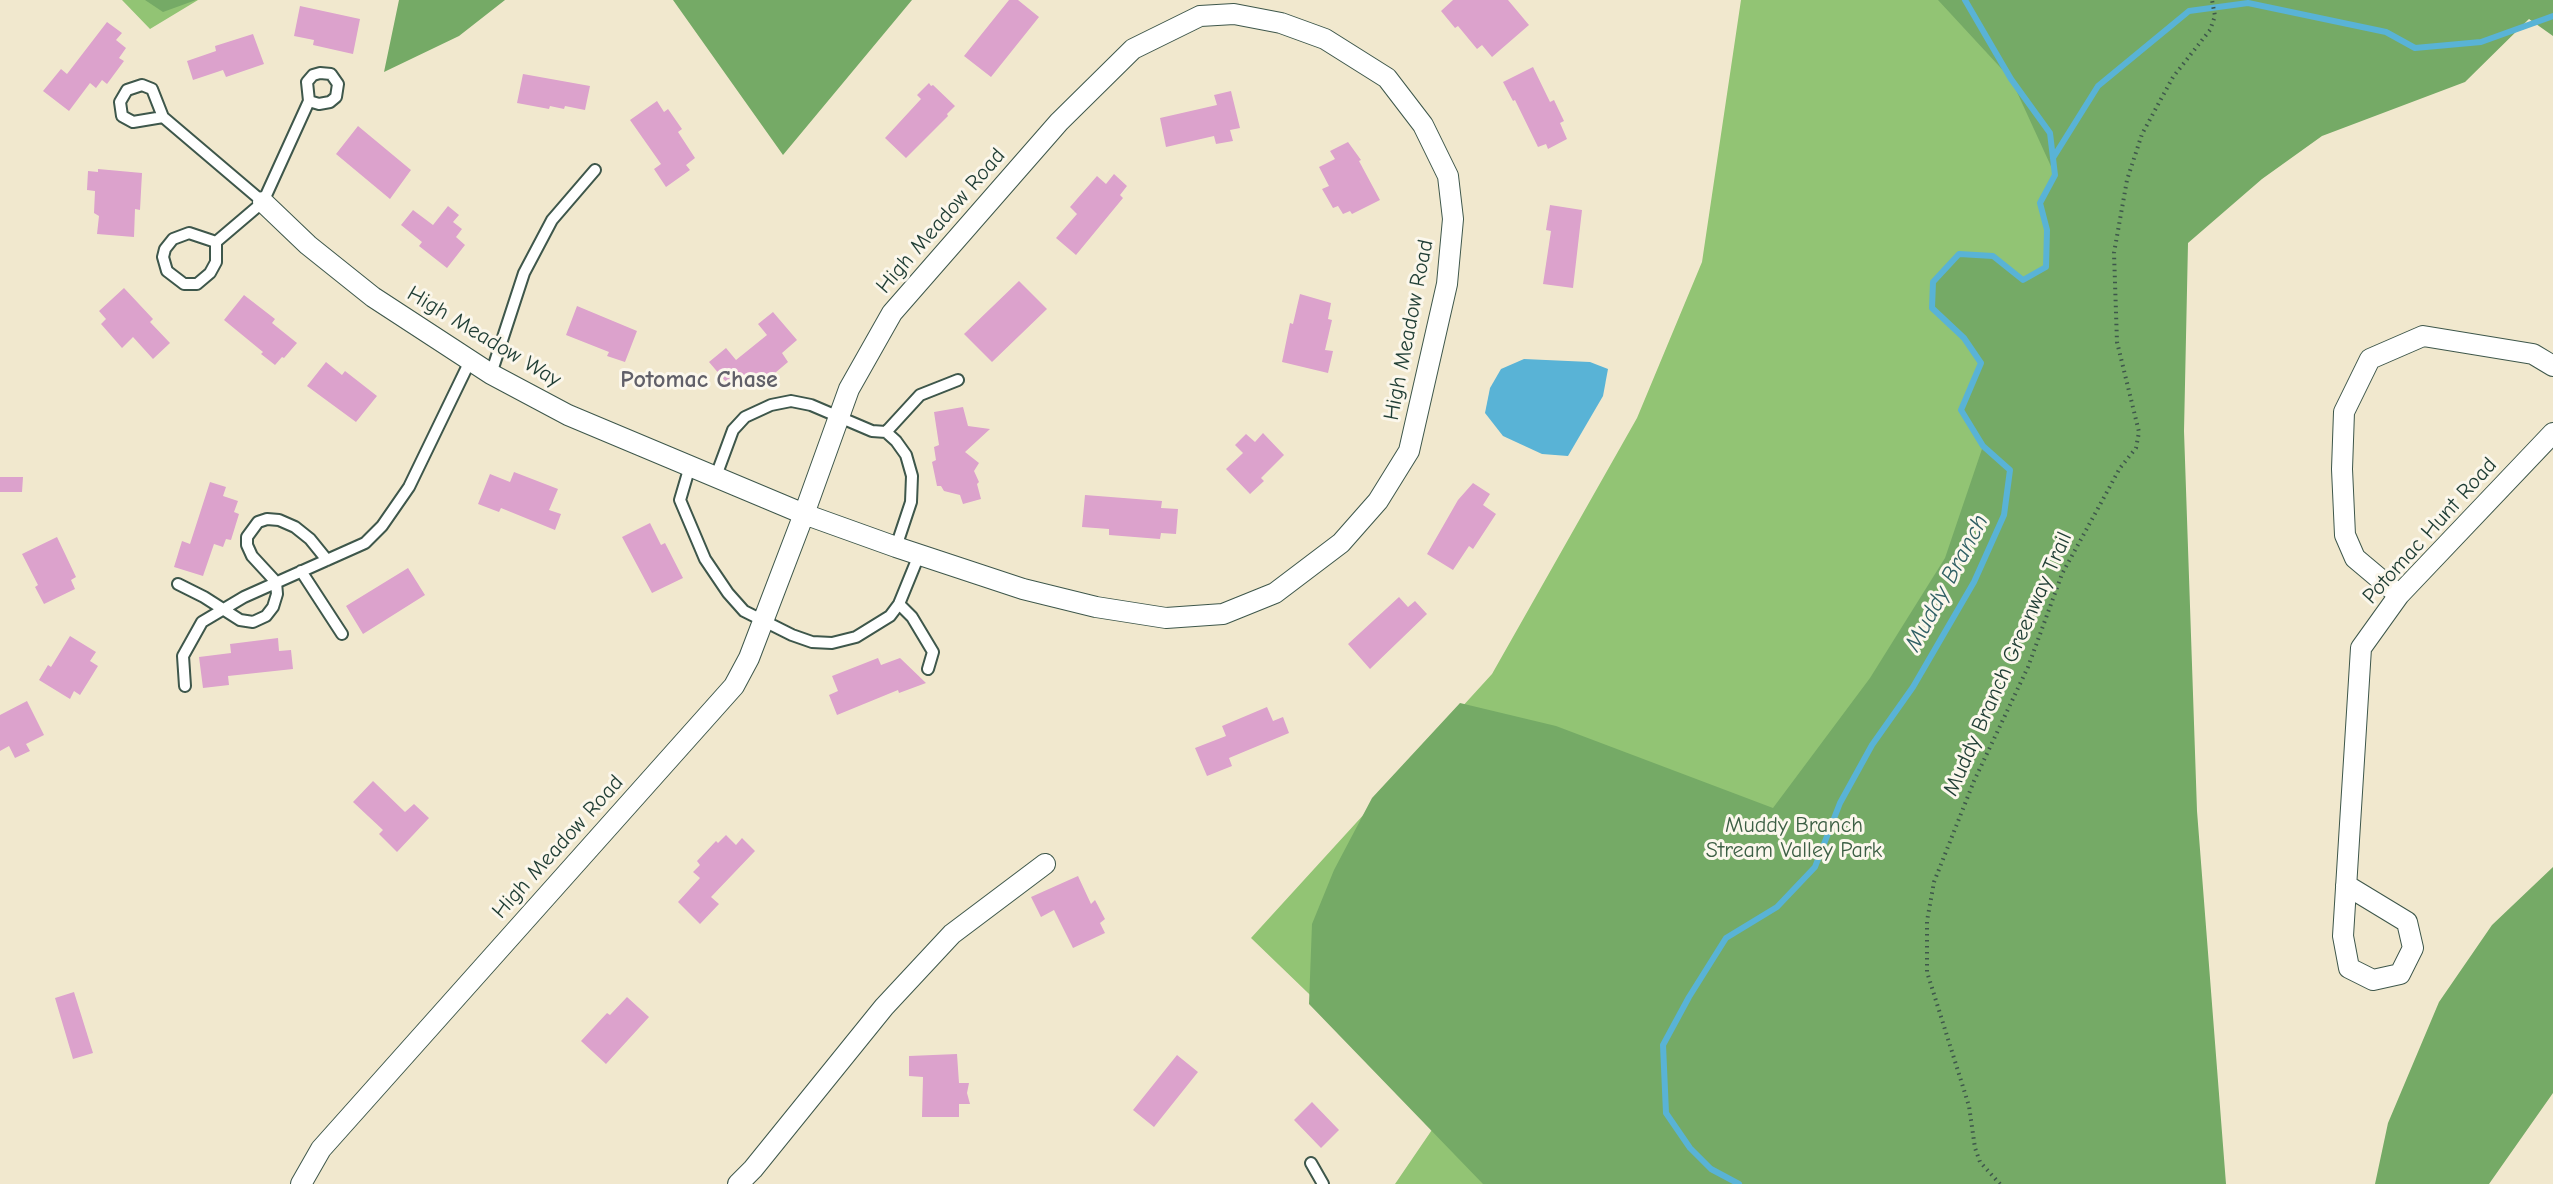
<!DOCTYPE html>
<style>
body{margin:0}
canvas{display:block;background:#f1e8ce}
</style>
<canvas width="2553" height="1184"></canvas>
<script>
const context = document.querySelector('canvas').getContext('2d');
context.lineJoin = 'round';
function paint(path, color) { context.fillStyle = color; context.fill(path, 'evenodd'); }
const poly = rows => new Path2D(rows.map(r => 'M' + r).join(''));
function strokePath(path, color, width, dash) { context.strokeStyle = color; context.lineWidth = width; context.lineCap = dash ? 'butt' : 'round'; context.setLineDash(dash || []); context.stroke(path); }
function label(font, color, halo, rows, align = 'center') {
  context.font = font + ' "Comic Neue",sans-serif'; context.lineWidth = 6; context.setLineDash([]); context.textBaseline = 'middle'; context.strokeStyle = halo; context.fillStyle = color; for (const [text, x, y, turn = 0] of rows) {
    context.save(); context.translate(x, y); context.rotate((+turn || 0) * Math.PI / 180); context.textAlign = isNaN(turn) ? turn : align; if (halo) context.strokeText(text, 0, 0); context.fillText(text, 0, 0); context.restore();
  }
}
const green = poly([
 [122,0,198,0,150,29],
 [1741,0,2401,0,2183,215,2132,770,2199,1184,1395,1184,1438,1121,1389,1071,1251,938,1492,674,1637,418,1702,262]
]);
const forest = poly([
 [145,0,196,0,163,12],
 [399,0,505,0,459,36,384,72],
 [673,0,912,0,783,155],
 [1938,0,2553,0,2553,36,2529,19,2465,82,2322,136,2262,179,2188,243,2184,431,2197,811,2226,1184,1483,1184,1309,1004,1312,924,1334,870,1372,798,1460,703,1556,726,1773,808,1870,678,1945,558,1983,446,1961,410,1981,363,1964,338,1932,308,1933,282,1959,254,1993,256,2023,280,2046,267,2047,230,2040,203,2055,175,2011,79],
 [2553,867,2553,1093,2489,1184,2375,1184,2388,1123,2439,1002,2492,925]
]);
const water = poly([
 [1524,359,1590,362,1608,369,1603,396,1568,456,1542,454,1503,436,1485,413,1490,388,1501,369]
]);
const stream = poly([
 [2053,158,2098,86,2189,11,2248,3,2386,32,2415,48,2481,42,2553,16],
 [1739,1184,1711,1169,1690,1148,1666,1113,1663,1045,1689,997,1726,938,1777,907,1815,867,1840,803,1872,745,1913,687,1974,582,2004,515,2010,470,1983,446,1961,410,1981,363,1964,338,1932,308,1933,282,1959,254,1993,256,2023,280,2046,267,2047,230,2040,203,2055,175,2050,133,2011,79,1965,0]
]);
const building = poly([
 [1009,0,1018,0,1039,17,991,77,964,56],
 [1453,0,1508,0,1529,25,1492,57,1482,45,1477,49,1458,26,1455,28,1441,11],
 [300,6,360,19,353,54,313,45,314,40,294,36],
 [107,22,122,33,116,40,126,48,119,58,124,61,107,84,102,80,96,88,90,83,69,111,43,91,61,69,67,74],
 [253,34,264,64,226,77,223,70,193,80,187,61,216,51,215,46],
 [1533,67,1550,102,1554,100,1564,121,1560,123,1567,139,1548,149,1546,144,1538,147,1515,100,1513,101,1503,82],
 [523,74,590,86,585,110,565,106,564,109,550,106,549,109,517,103],
 [929,83,931,86,933,85,955,106,947,114,948,116,906,158,885,138,921,99,917,95],
 [1231,91,1240,128,1230,130,1233,141,1216,144,1214,136,1166,147,1160,118,1217,105,1214,95],
 [657,101,664,112,668,109,682,129,678,132,695,158,686,165,690,170,666,187,654,169,661,164,630,120],
 [358,126,411,170,390,199,336,154],
 [1348,142,1361,160,1359,161,1380,200,1352,214,1350,211,1343,214,1338,206,1333,208,1322,189,1329,186,1319,167,1335,159,1330,151],
 [98,169,142,173,140,210,135,209,134,237,97,234,99,216,94,213,95,191,87,190,88,171,98,172],
 [1114,174,1127,186,1120,195,1123,198,1076,255,1056,238,1077,214,1070,207,1097,176,1106,184],
 [1550,205,1582,210,1573,288,1543,284,1551,231,1546,230],
 [448,206,459,215,453,222,462,229,456,237,465,245,447,268,419,246,422,242,401,225,413,210,433,225],
 [1019,281,1047,309,992,362,964,334],
 [124,288,153,319,150,322,170,343,153,359,133,337,122,348,101,324,106,319,99,311],
 [1300,294,1331,303,1328,319,1332,320,1325,350,1333,351,1328,373,1282,362,1290,323,1293,324],
 [244,295,275,319,272,323,297,343,284,358,282,357,275,365,261,354,263,352,224,320],
 [577,306,637,331,625,362,607,356,609,352,566,335],
 [773,312,797,340,782,353,788,362,756,389,746,377,732,389,709,362,726,348,736,360,767,335,758,324],
 [326,362,342,375,345,371,377,396,356,422,307,386],
 [963,407,968,426,990,429,965,452,979,463,974,471,979,482,977,484,981,499,963,504,960,495,944,491,941,486,937,486,932,462,936,460,934,447,939,445,934,412],
 [1263,433,1284,455,1261,478,1264,481,1250,494,1226,469,1243,453,1235,445,1246,434,1255,442],
 [514,472,558,489,549,510,561,514,555,530,501,508,499,512,478,504,490,474,510,482],
 [0,477,23,477,22,492,0,492],
 [210,482,226,487,223,496,238,501,234,512,239,514,231,540,226,539,223,547,214,544,203,576,174,567,182,541,190,544],
 [1473,483,1490,494,1483,505,1496,514,1473,549,1469,546,1453,570,1427,554,1458,500],
 [1085,495,1162,501,1161,508,1178,509,1176,534,1161,533,1160,539,1109,535,1109,529,1082,527],
 [650,523,661,545,665,543,683,578,652,593,622,537],
 [57,537,76,577,71,580,75,589,44,604,35,587,38,585,22,554],
 [408,568,425,595,363,634,346,606],
 [1399,597,1408,607,1415,601,1427,614,1370,669,1348,644],
 [70,636,96,652,90,661,98,666,80,695,74,691,70,699,39,680,48,665,51,667],
 [278,638,279,651,291,650,293,669,228,676,229,685,203,688,199,657,231,653,230,644],
 [878,658,881,665,900,658,926,683,899,693,898,690,837,715,829,695,838,691,832,676],
 [27,701,44,735,26,744,30,751,15,758,9,746,0,751,0,715],
 [1267,707,1273,721,1283,717,1289,733,1229,758,1232,766,1207,776,1195,748,1226,736,1222,726],
 [373,781,405,812,414,804,429,818,397,852,379,834,383,830,353,802],
 [726,835,736,845,742,838,755,851,711,897,719,904,700,924,678,902,700,878,693,872,700,865,697,861,716,841,718,843],
 [1078,876,1091,904,1095,900,1105,919,1100,923,1105,933,1073,948,1054,910,1041,917,1031,897],
 [74,992,93,1053,73,1059,55,998],
 [627,997,649,1017,606,1064,581,1041,607,1013,610,1015],
 [957,1054,959,1083,969,1083,967,1093,970,1104,959,1104,959,1117,922,1117,923,1077,909,1076,909,1056],
 [1177,1055,1198,1072,1154,1127,1133,1110],
 [1312,1102,1339,1130,1321,1148,1294,1120]
]);
const path = poly([
 [2000,1184,1980,1162,1975,1148,1969,1106,1927,972,1927,921,1934,882,1974,781,2028,667,2062,574,2120,468,2136,448,2139,432,2117,342,2114,253,2127,180,2142,134,2173,77,2210,30,2215,16,2212,0]
]);
const service = poly([
 [163,117,133,122,122,116,120,102,127,90,142,85,152,89,163,117,263,202],
 [216,242,189,233,173,239,165,249,163,257,167,271,184,284,197,284,210,273,216,262,216,242,263,202,309,101,319,104,330,102,336,97,338,84,331,74,320,73,313,75,307,82,309,101],
 [491,374,524,273,552,220,595,170],
 [886,432,920,395,958,380],
 [690,466,680,500,705,559,728,593,744,611,792,635,812,642,832,643,856,637,890,616,899,604,919,555],
 [716,476,733,430,745,417,771,405,791,401,811,405,872,431,886,432,896,441,906,455,912,476,911,502,896,547],
 [301,571,342,634],
 [178,584,204,597,240,620,253,622,266,616,273,607,277,594,276,582,252,556,247,545,247,537,258,522,267,519,279,520,295,527,310,539,327,560],
 [899,604,912,617,933,652,928,669],
 [185,686,183,656,202,622,244,597,365,543,382,526,409,487,470,361],
 [1311,1163,1323,1184]
]);
const minor = poly([
 [263,202,308,245,373,297,491,374,568,415,804,514,896,547,1023,589,1096,607,1166,618,1223,614,1275,593,1341,543,1378,501,1409,451,1447,284,1453,219,1448,176,1423,125,1387,78,1325,39,1281,23,1234,14,1200,16,1133,49,1059,122,892,313,849,389,804,514,749,658,734,686,321,1149,301,1184],
 [2399,595,2355,558,2345,535,2342,469,2344,412,2370,359,2423,336,2533,354,2553,366],
 [2346,885,2407,922,2413,948,2400,974,2373,980,2349,968,2343,936,2361,648,2399,595,2553,433],
 [738,1184,753,1169,884,1007,952,934,1045,864]
]);
const streetNames = [
 ["High Meadow Road",941,221,-49],
 ["High Meadow Road",1409,330,-79],
 ["High Meadow Way",484,337,31],
 ["Potomac Hunt Road",2430,531,-48],
 ["Muddy Branch Greenway Trail",2008,664,-66],
 ["High Meadow Road",558,847,-48]
];
const parkNames = [
 ["Muddy Branch",1794,826],
 ["Stream Valley Park",1794,851]
];
const neighbourhoodNames = [
 ["Potomac Chase",699,380]
];
const waterNames = [
 ["Muddy Branch",1947,583,-62]
];
paint(green, '#92c474');
paint(forest, '#75aa66');
paint(water, '#59b3d6');
strokePath(stream, '#59b3d6', 6);
paint(building, '#dca2cc');
strokePath(service, '#3e574b', 14);
strokePath(minor, '#3e574b', 22);
strokePath(path, '#3e574b', 4, [1.5, 4.5]);
strokePath(service, '#fff', 10);
strokePath(minor, '#fff', 20);
label('22px', '#1f3d34', '#fbf7ec', streetNames);
label('22px', '#3c5f44', '#fbf7ec', parkNames);
label('bold 24px', '#616069', '#fbf7ec', neighbourhoodNames);
label('italic 24px', '#306065', '#fbf7ec', waterNames);
</script>
